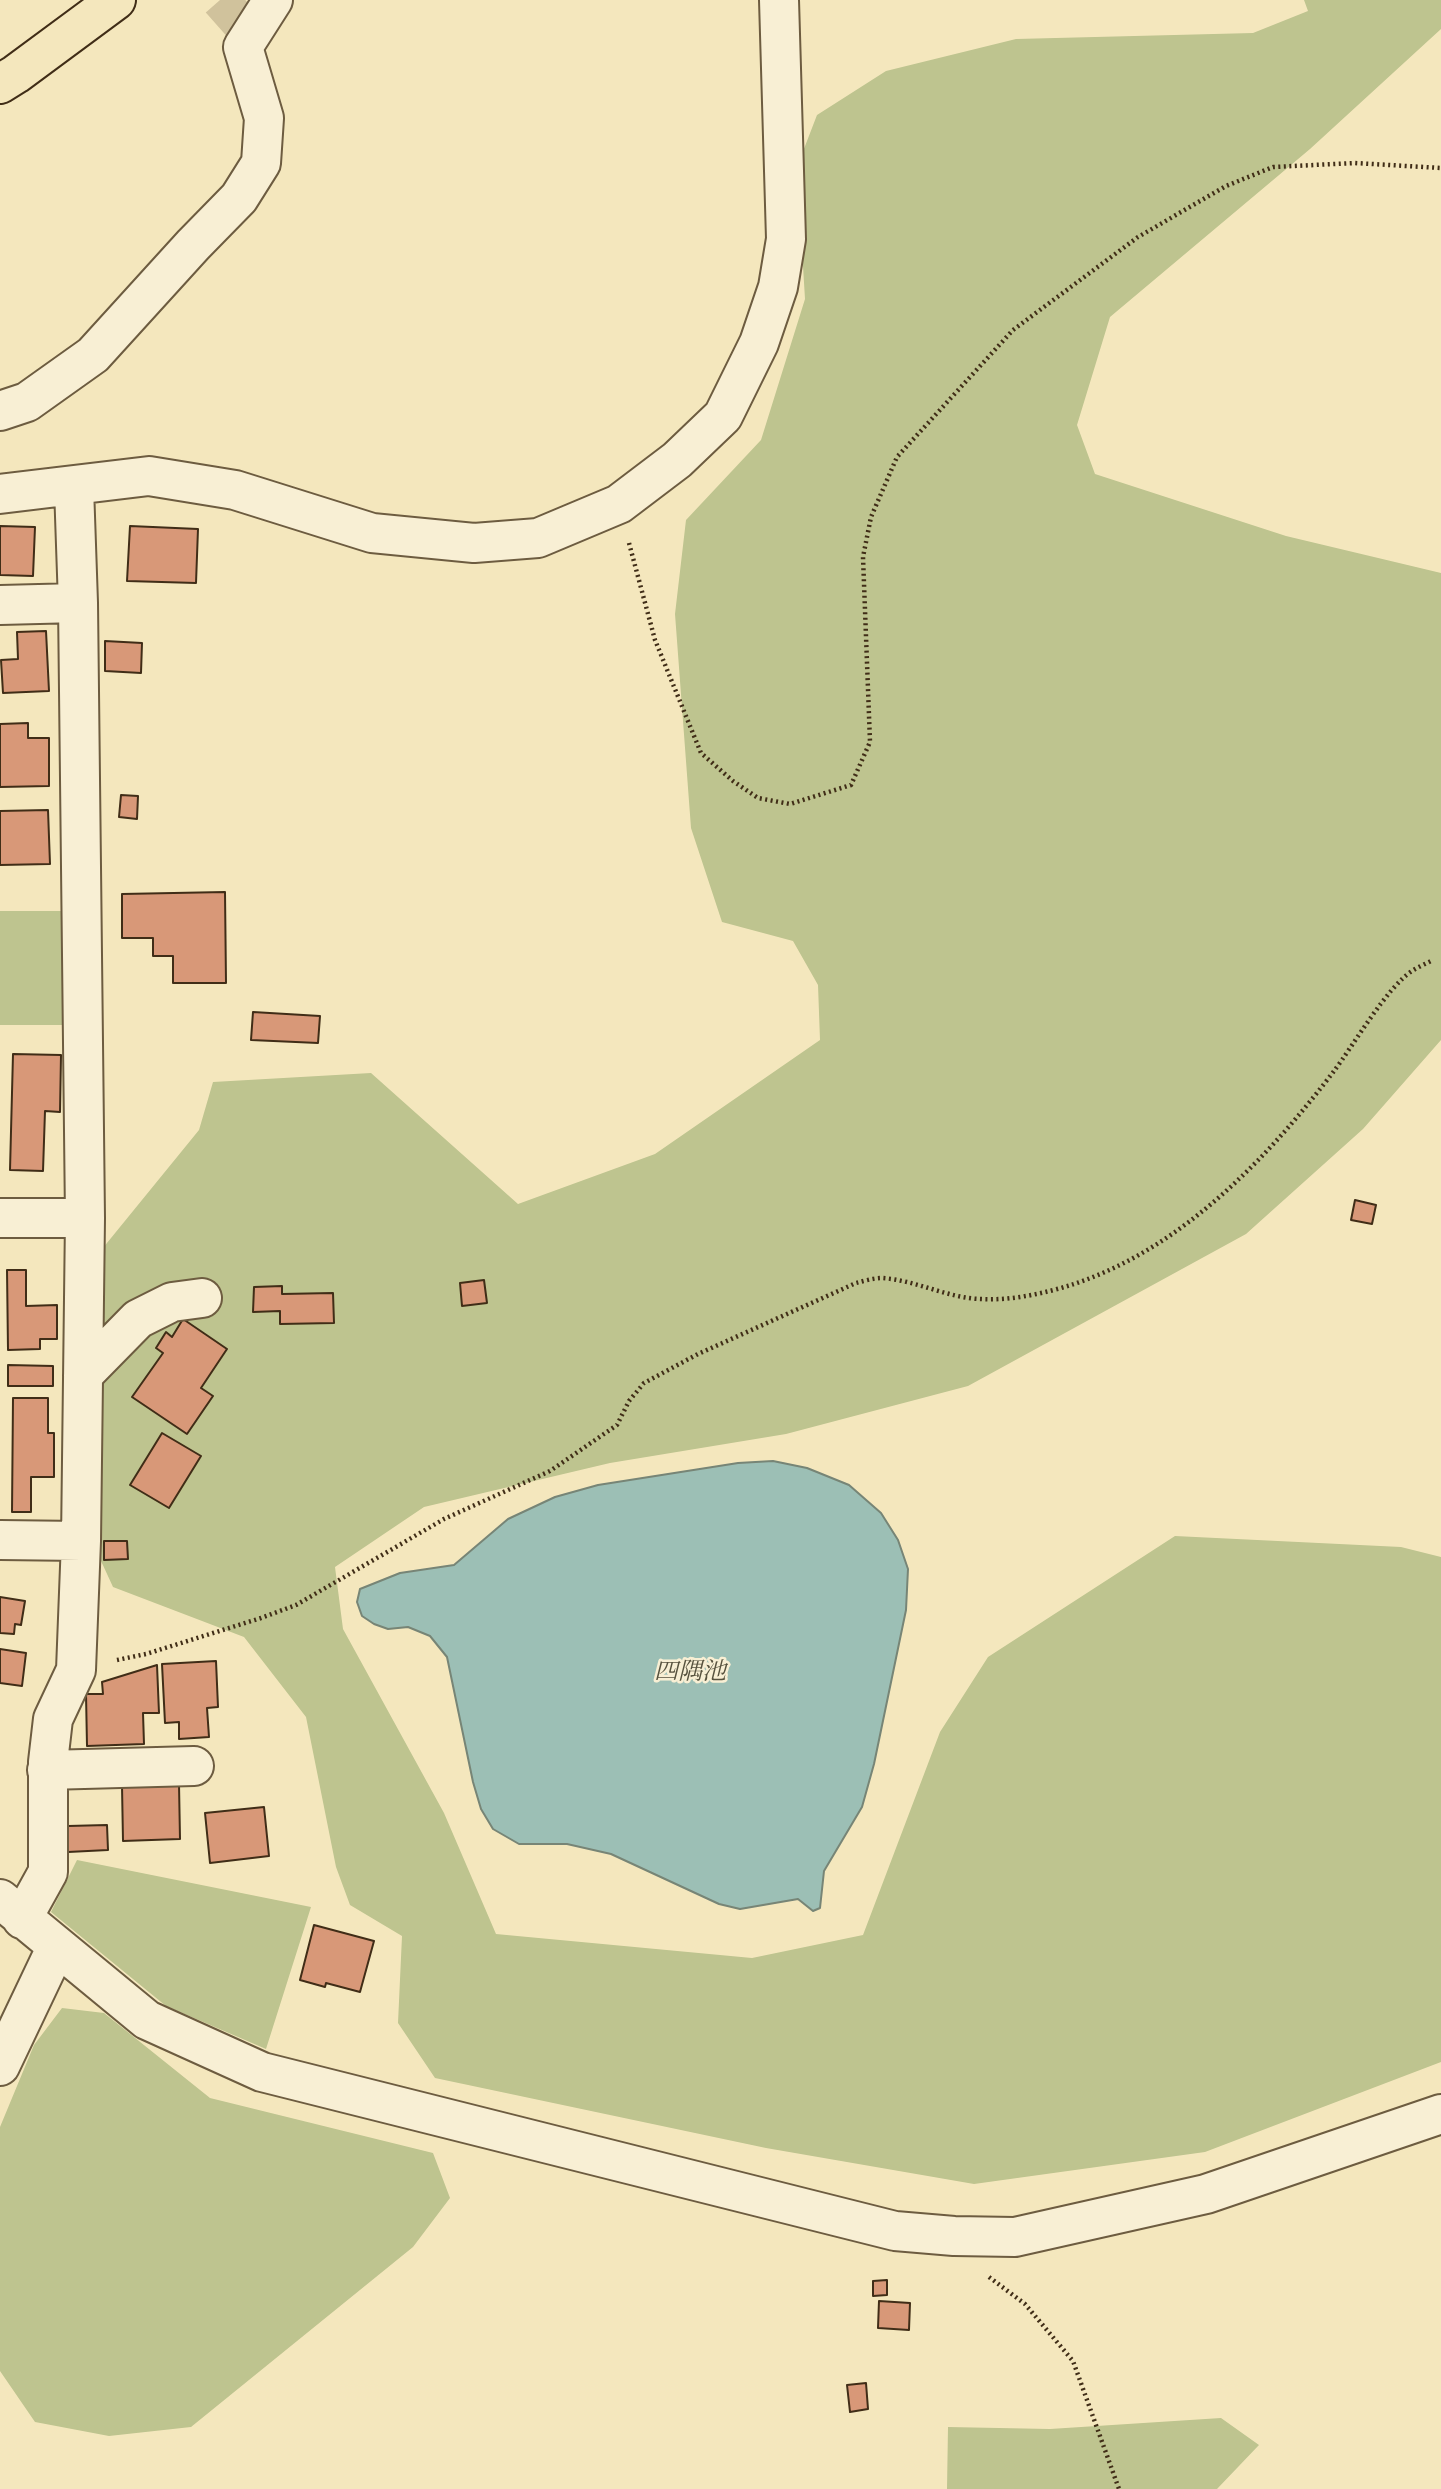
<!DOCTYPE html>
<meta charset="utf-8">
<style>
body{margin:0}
canvas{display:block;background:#f4e7bd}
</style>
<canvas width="1441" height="2489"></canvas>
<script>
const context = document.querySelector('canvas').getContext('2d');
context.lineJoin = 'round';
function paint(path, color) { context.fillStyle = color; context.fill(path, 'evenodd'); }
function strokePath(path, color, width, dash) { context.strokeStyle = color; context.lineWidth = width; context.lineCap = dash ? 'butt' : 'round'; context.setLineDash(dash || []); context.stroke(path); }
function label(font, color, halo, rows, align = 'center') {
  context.font = font + ' "Libre Caslon Text","Noto Serif JP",serif'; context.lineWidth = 5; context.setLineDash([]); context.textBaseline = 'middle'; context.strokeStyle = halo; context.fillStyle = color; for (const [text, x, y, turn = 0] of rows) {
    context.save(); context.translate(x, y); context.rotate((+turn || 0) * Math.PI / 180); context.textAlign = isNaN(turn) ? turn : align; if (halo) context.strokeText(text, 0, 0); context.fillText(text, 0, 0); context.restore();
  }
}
paint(new Path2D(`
 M1304,0H1441V29L1310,149L1110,317L1077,425L1095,474L1286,536L1441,573V1040L1363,1129L1246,1234L968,1386L786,1434L610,1463L424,1507L335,1567L343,1629L444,1813L496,1934L752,1958L863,1935L940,1732L988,1657L1175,1536L1401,1547L1441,1557V2062L1205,2152L974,2184L766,2148L435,2078L398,2023L402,1936L350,1905L336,1867L306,1717L244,1637L113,1587L96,1550L98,1254L199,1130L213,1082L371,1073L518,1204L655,1154L820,1040L818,985L793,941L722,922L691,828L675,614L686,520L761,440L805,299L797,167L817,115L886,71L1016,39L1253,33L1308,11Z
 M0,911H66L65,1025H0Z
 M77,1860L311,1907L266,2049L166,2006L51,1912Z
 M62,2008L104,2013L210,2098L433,2153L450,2198L413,2247L191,2427L109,2436L35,2422L0,2371V2127L34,2045Z
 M1221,2418L1259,2445L1217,2489H947L948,2427L1050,2429Z`), '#bec48f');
const water = new Path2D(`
 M773,1461L807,1468L849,1485L881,1513L898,1540L908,1569L906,1610L874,1764L862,1807L824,1871L820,1908L813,1911L798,1899L740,1909L719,1904L611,1854L567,1844H519L493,1829L481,1809L473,1782L447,1657L430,1636L408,1627L388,1629L374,1624L362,1616L357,1602L360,1589L400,1573L454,1565L508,1519L555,1497L598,1485L738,1463Z`);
paint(water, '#9cbfb5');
strokePath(water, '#778576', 2);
const building = new Path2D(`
 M0,526L35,527L33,576L0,575Z
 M130,526L198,529L196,583L127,581Z
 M46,631L49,691L3,693L1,660L18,659L17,632Z
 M105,641L142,643L141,673L105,671Z
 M28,723V738H49V786L0,787V724Z
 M121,795L138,796L137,819L119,817Z
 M48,810L50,864L0,865V811Z
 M225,892L226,983H173V956H153V938H122V894Z
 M253,1012L320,1016L318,1043L251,1040Z
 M13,1054L61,1055L60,1112L45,1111L43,1171L10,1170Z
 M1355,1200L1376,1205L1372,1224L1351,1220Z
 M7,1270H26V1306L57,1305V1339H40V1349L8,1350Z
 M484,1280L487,1303L462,1306L460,1283Z
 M282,1286V1294L333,1293L334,1323L280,1324V1311L253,1312L254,1287Z
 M183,1319L227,1349L201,1388L213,1396L187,1434L132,1397L163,1353L156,1348L166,1332L172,1337Z
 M8,1365L53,1366V1386H8Z
 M13,1398H48V1433H54V1477H31V1512H12Z
 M162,1433L201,1456L169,1508L130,1485Z
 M104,1541H127L128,1559L104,1560Z
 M0,1597L25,1601L21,1625L15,1624L14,1634L0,1633Z
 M0,1649L26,1653L22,1686L0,1683Z
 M216,1661L218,1707L207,1708L209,1737L179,1739V1722L165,1723L162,1664Z
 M157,1665L159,1713H143L144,1744L87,1746L86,1694H103L102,1682Z
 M179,1784L180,1839L123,1841L122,1786Z
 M264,1807L269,1856L210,1863L205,1813Z
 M107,1825L108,1850L68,1852V1826Z
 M314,1925L374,1941L360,1992L326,1983L325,1987L300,1980Z
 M887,2280V2295L873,2296V2281Z
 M879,2301L910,2303L909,2330L878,2328Z
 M866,2383L868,2409L850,2412L847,2385Z`);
paint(building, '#d89878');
strokePath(building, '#402d17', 2);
strokePath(new Path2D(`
 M220,0L251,35`), '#d0c29c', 38, [38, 19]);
const minor = new Path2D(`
 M0,411L27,402L93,355L193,245L239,198L261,163L264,118L243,47L273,0
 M0,494L149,476L235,490L372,533L474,543L538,538L619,504L677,460L723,416L759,343L778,287L786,239L779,0
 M0,605L78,603
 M0,1218H85
 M83,1375L138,1319L172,1302L202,1298
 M0,1540L81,1541
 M47,1770L194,1766
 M0,1899L147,2020L262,2072L895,2231L954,2236L1015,2237L1206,2194L1441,2114
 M22,1919L48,1872V1762L53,1719L76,1670L81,1541L85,1218L78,603L74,487
 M0,2066L57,1946`);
const major = new Path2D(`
 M0,84L16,74L116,0`);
strokePath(minor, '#6d5c40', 42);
strokePath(major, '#402d17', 42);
strokePath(new Path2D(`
 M629,543L655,640L701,753L733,781L758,798L790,804L851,785L870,742L863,557L871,517L897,457L1013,330L1138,237L1226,186L1273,167L1355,163L1441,168
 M117,1660L146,1654L261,1618L296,1605L444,1519L550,1471L617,1425L629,1401L644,1383L698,1354L856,1283C864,1281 873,1278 882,1278C915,1280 948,1298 980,1299C1011,1301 1046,1293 1074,1284C1182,1248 1267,1159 1334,1071C1353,1046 1387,987 1412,971C1418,967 1425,964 1431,961
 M989,2277L1025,2304L1073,2361L1119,2489`), '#402d17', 4.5, [2, 3.5]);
strokePath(minor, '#f8efd4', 38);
strokePath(major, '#f4e7bd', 38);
label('italic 24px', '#57523e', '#f8efd4', [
 ["四隅池",690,1672]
]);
</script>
